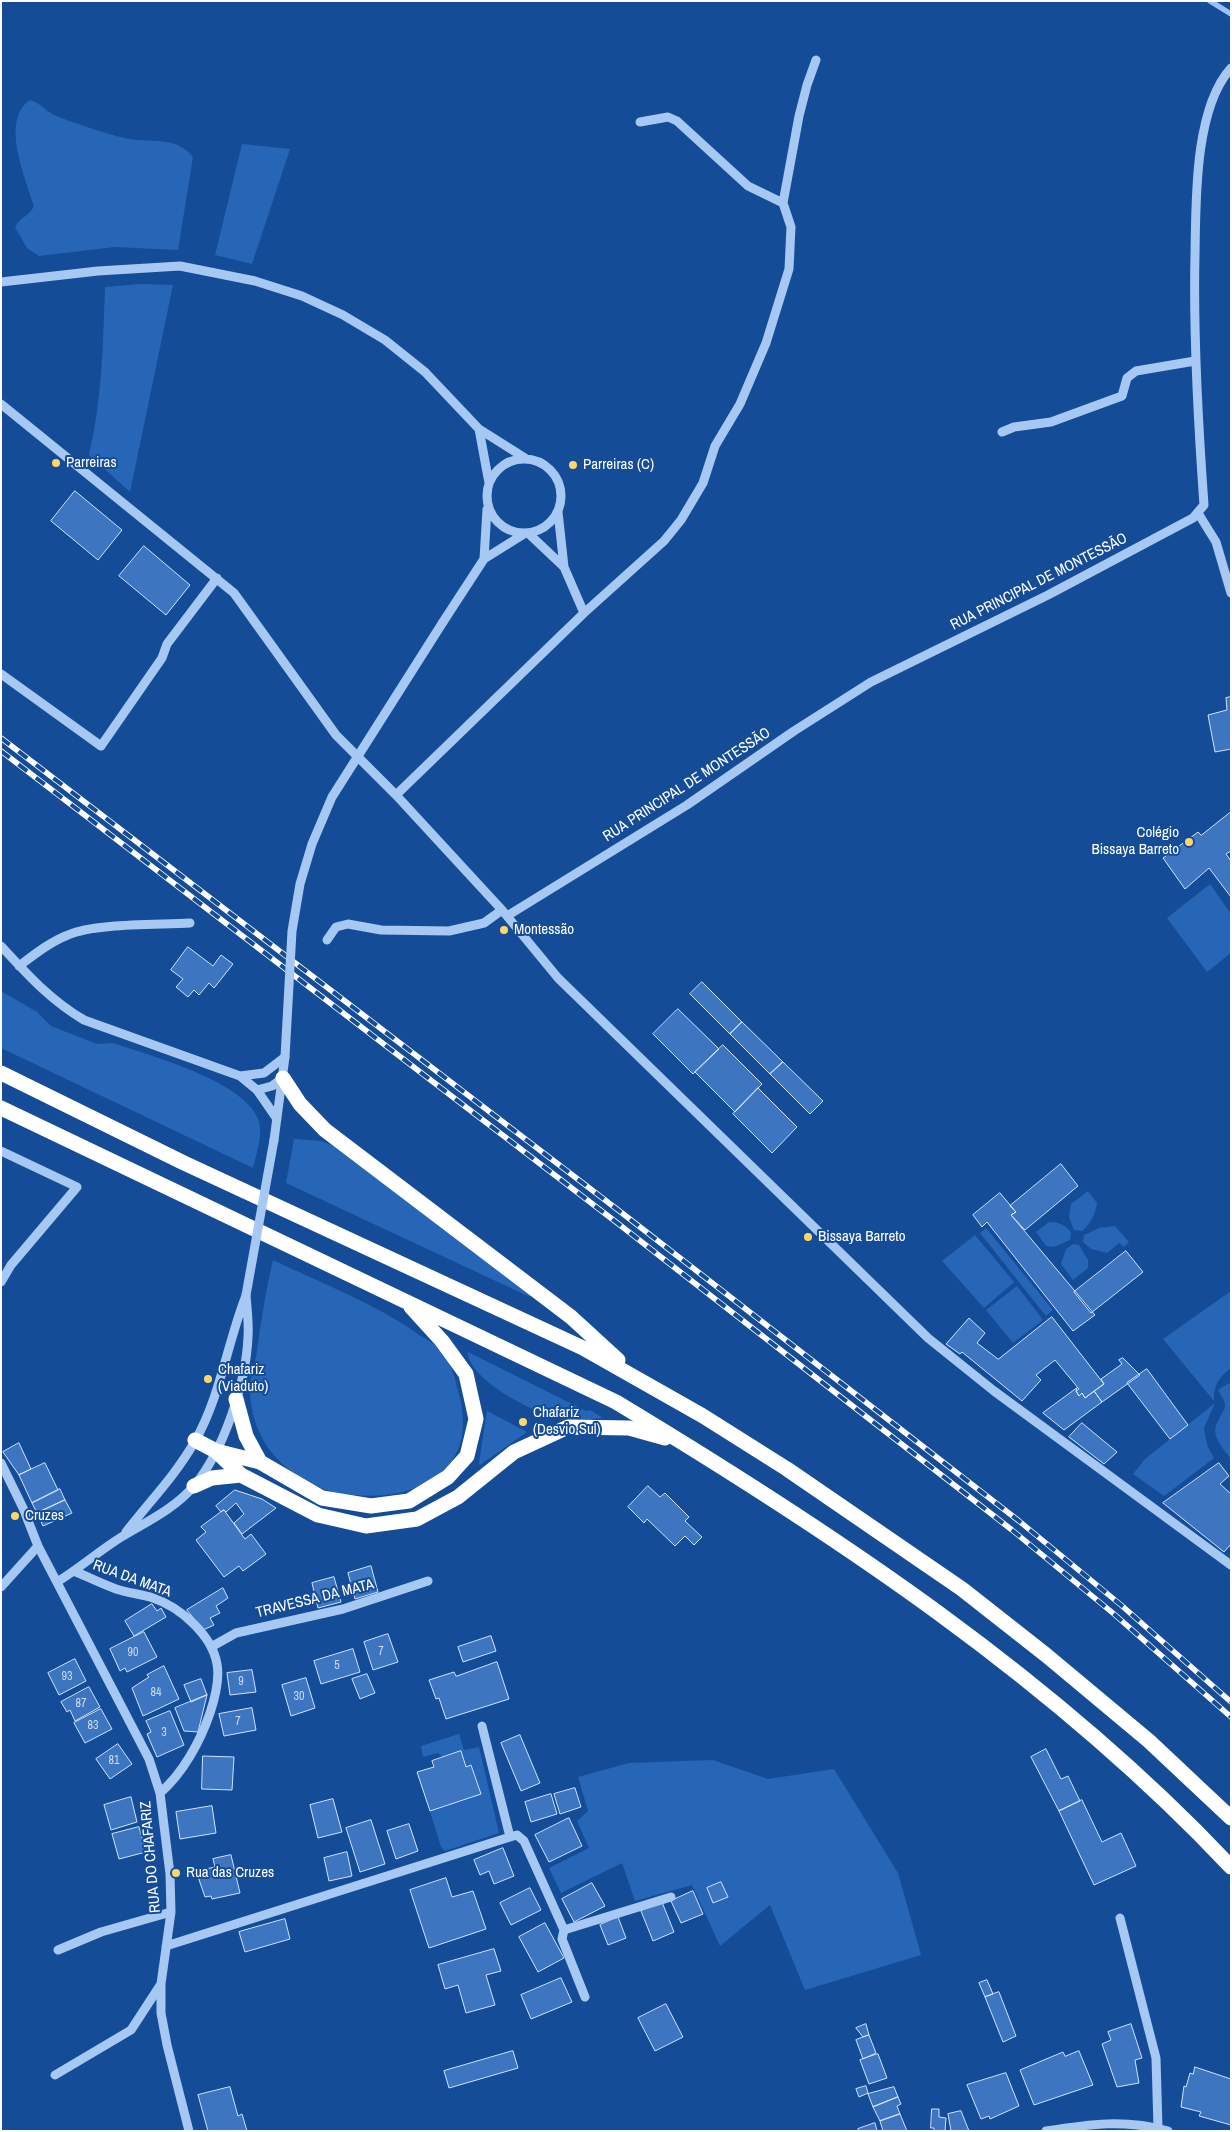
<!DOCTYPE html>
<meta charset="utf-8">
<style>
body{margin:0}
#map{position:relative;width:1232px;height:2132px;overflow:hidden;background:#144c98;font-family:"Archivo Narrow",sans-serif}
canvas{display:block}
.frame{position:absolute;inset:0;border:2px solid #fff;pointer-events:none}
</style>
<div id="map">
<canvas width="1232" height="2132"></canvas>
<div class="frame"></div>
</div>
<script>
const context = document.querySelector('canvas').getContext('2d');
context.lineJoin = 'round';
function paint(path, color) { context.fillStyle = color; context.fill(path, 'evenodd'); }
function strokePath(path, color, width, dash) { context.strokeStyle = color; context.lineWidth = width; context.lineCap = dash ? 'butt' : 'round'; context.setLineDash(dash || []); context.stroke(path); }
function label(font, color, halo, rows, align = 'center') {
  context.font = font + ' "Archivo Narrow",sans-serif'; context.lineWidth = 4; context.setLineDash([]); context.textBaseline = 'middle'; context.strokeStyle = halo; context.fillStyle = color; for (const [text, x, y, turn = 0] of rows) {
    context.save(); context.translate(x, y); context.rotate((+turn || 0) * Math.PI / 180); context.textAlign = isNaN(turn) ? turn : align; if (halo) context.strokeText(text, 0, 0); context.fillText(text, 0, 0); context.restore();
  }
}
paint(new Path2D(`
 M30,100C40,103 44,109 52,114C64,120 116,137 129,139C152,143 177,136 193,157L178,250L115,247L39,256L27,248L15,227C20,217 30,216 34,206C25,177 0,120 30,100Z
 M242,144L290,149L252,264L215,255Z
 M141,284L173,285L130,492L89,455C102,400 103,344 105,287Z
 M1210,884L1231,914V953L1207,972L1167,918Z
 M1,991L37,1012L51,1026L97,1044L113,1043C148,1055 249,1082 259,1122C263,1136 256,1154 253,1168L1,1048Z
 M294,1139L320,1141L338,1147L531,1294L530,1297L286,1183Z
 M1088,1191L1097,1203C1095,1215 1091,1223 1082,1231L1074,1230L1069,1217L1071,1204Z
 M1049,1222C1059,1222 1065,1225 1071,1232L1070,1240L1054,1247L1046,1246L1036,1232Z
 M1115,1226L1129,1242L1124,1247L1119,1243L1107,1253L1091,1249L1083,1242L1084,1235L1099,1228Z
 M986,1228L1053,1310L1046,1316L980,1233Z
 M975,1235L1014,1282L984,1308L942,1261Z
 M1073,1244L1079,1245L1088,1260V1268L1073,1280L1061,1264L1066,1249Z
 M273,1260C321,1283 374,1303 418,1334C425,1339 434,1343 440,1349C451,1361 455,1379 459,1394C479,1469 421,1501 354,1495L353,1498C336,1495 322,1489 307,1481C269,1461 249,1427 250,1384C251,1373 256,1362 257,1350C261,1320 266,1290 273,1260Z
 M1017,1286L1043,1320L1013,1343L986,1310Z
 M1231,1291V1368C1219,1377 1213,1386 1214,1401L1163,1339Z
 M468,1352L586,1411L590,1410L603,1418C589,1419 574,1421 561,1419C536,1414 468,1380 468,1352Z
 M1229,1383L1231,1385V1459C1224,1450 1210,1435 1217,1423C1225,1406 1230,1409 1218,1390Z
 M1215,1403L1204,1428L1207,1445L1214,1458L1164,1496L1133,1474L1145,1459Z
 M487,1411L527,1432L480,1465L479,1463Z
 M459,1734L464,1750L479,1747L499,1833L445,1851L441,1847L430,1811L481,1794L471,1765L466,1767L461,1751L442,1757L438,1753L423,1757L421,1746Z
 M713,1760L768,1779L834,1769L898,1873L921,1955L805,1990L770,1905L720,1946L692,1885L635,1901L622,1863L561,1893L549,1868L589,1848L577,1821L588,1811L578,1777L629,1763Z`), '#2765b6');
strokePath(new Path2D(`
 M1210,1L1231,14`), '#99c2f5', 5.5);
const building = new Path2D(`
 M75,491L122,530L98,560L51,521Z
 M144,546L190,585L166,615L119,576Z
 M1231,697V749L1215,752L1208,715L1227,710L1226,698Z
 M1231,812V851L1226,854L1231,861V897L1209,868L1185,889L1163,858L1198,832L1201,835Z
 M188,947L213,966L221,955L233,964L214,988L209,983L199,995L194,990L188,997L176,987L183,979L171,970Z
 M702,982L742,1022L730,1034L690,994Z
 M678,1009L719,1049L693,1074L653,1034Z
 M742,1022L783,1062L770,1074L730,1034Z
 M723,1045L762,1084L735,1112L695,1072Z
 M783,1062L823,1101L810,1114L770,1074Z
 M758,1088L797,1127L772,1153L733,1114Z
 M1061,1164L1078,1186L1025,1230L1011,1215L1016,1212L1010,1206Z
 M1000,1193L1016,1212L1011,1215L1095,1315L1073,1331L987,1222L982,1227L973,1215Z
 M1126,1251L1143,1272L1091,1313L1074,1292Z
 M1052,1317L1104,1384L1085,1398L1082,1393L1079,1396L1076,1391L1079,1389L1055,1360L1036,1375L1041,1380L1022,1401L962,1352L960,1354L946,1344L969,1318L985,1333L977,1343L998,1359Z
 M1123,1358L1140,1375L1102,1402L1094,1391L1104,1384L1101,1379L1122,1364L1119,1360Z
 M1147,1369L1188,1425L1170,1439L1127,1383Z
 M1077,1388L1076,1391L1079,1396L1082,1393L1085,1398L1094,1391L1102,1402L1064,1430L1043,1413Z
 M1082,1423L1117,1452L1104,1464L1069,1437Z
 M19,1443L31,1469L19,1475L3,1452Z
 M45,1463L58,1490L32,1503L19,1475Z
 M1219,1463L1229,1476L1220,1484L1231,1494V1544L1224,1552L1163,1503Z
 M648,1486L660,1497L665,1493L689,1517L685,1521L702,1537L694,1545L685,1536L675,1546L647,1519L644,1523L628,1507Z
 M60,1489L65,1500L37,1513L32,1503Z
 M235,1490L262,1499L276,1508L242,1534L234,1523L244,1514L236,1503L226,1512L224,1510L221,1512L216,1506Z
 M65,1500L72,1513L43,1526L37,1513Z
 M224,1510L245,1539L251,1534L266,1554L243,1571L239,1566L224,1577L196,1540L206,1532L201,1527Z
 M371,1566L378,1592L355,1599L348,1573Z
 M334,1577L341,1602L318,1608L312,1583Z
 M223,1588L228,1598L216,1606L220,1613L210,1618L214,1625L203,1630L187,1610Z
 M152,1604L157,1611L161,1608L166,1617L134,1636L125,1621Z
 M144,1632L157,1657L127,1672L125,1668L120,1671L110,1649Z
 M388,1634L398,1662L373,1670L364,1642Z
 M491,1636L496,1651L463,1662L458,1647Z
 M353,1649L360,1672L321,1684L314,1661Z
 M75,1659L86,1681L59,1695L48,1673Z
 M497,1662L509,1699L446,1719L439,1698L436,1699L429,1680L454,1672L456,1676Z
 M164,1666L179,1699L143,1716L132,1688L149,1677L147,1675Z
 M252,1670L256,1692L230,1695L227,1673Z
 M367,1674L375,1693L360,1699L352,1679Z
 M306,1678L315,1708L291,1716L282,1685Z
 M201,1679L207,1695L191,1702L184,1685Z
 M89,1687L100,1707L75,1721L70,1710L67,1712L61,1702Z
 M207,1695L198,1732L184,1731L175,1708Z
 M252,1708L256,1730L224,1736L219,1714Z
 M101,1709L112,1729L85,1743L74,1723Z
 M170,1711L184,1745L157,1757L147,1734L151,1732L146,1721Z
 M520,1735L540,1783L521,1791L501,1743Z
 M118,1744L132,1764L110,1779L96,1759Z
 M1046,1749L1061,1779L1068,1776L1080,1801L1059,1811L1031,1757Z
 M461,1751L466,1767L471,1765L481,1794L430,1811L417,1772L434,1767L432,1761Z
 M203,1756L234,1757L232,1790L202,1789Z
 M575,1788L581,1807L560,1814L554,1794Z
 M551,1794L557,1814L531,1822L525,1802Z
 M131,1797L137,1822L111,1830L104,1805Z
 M333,1799L342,1832L318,1838L310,1805Z
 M1082,1800L1102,1842L1121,1833L1136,1866L1094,1885L1059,1811Z
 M212,1806L216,1833L180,1839L176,1812Z
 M569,1818L582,1846L549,1862L535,1835Z
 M371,1820L385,1864L360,1872L346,1828Z
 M409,1824L418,1851L396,1859L387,1831Z
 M139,1827L146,1852L119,1859L112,1834Z
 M503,1848L514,1876L494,1884L489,1871L480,1875L474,1860Z
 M347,1852L352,1876L329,1881L324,1858Z
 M231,1855L240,1893L212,1899L211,1896L205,1897L196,1871L215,1867L213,1859Z
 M446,1878L452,1897L473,1891L486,1929L429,1948L410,1890Z
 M721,1882L728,1897L713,1903L707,1888Z
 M592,1883L605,1906L574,1922L562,1899Z
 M530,1888L541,1910L511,1925L500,1903Z
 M693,1891L703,1914L681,1923L671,1901Z
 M662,1902L674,1932L653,1941L641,1911Z
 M618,1917L626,1938L608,1945L600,1925Z
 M285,1919L290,1939L245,1952L239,1932Z
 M545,1923L564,1958L538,1972L519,1937Z
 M494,1949L501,1971L486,1975L495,2005L466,2013L458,1985L445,1989L438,1965Z
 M561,1978L572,2002L531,2019L521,1995Z
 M987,1980L993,1994L985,1997L979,1983Z
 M999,1992L1016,2036L1003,2042L985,1997Z
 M666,2004L683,2037L655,2051L638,2018Z
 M866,2024L869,2035L863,2037L856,2028Z
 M1131,2024L1142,2058L1135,2060L1139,2083L1117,2087L1102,2044L1111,2040L1108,2032Z
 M869,2035L876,2053L863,2059L856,2040Z
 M513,2051L518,2068L449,2088L444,2071Z
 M1079,2051L1093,2085L1034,2105L1020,2070L1063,2052L1065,2056Z
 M878,2054L887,2078L869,2084L860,2060Z
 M1195,2067L1231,2079V2125L1199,2116L1201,2112L1181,2107L1184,2086L1186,2087L1190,2073L1193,2074Z
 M1006,2073L1019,2106L990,2119L989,2116L981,2119L967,2085Z
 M866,2086L868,2093L859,2097L856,2089Z
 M230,2087L238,2116L242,2114L247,2131H208L198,2095Z
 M894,2087L898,2097L873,2107L868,2094Z
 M898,2097L901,2104L897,2106L900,2114L880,2121L873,2107Z
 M932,2109H939V2117L946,2118L945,2131H934V2128H931Z
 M961,2111L969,2131H951L948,2114Z
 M900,2114L907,2131H883L880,2121Z
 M875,2123L877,2131H859L858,2129Z`);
paint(building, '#3d75c0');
strokePath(building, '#cfe3fd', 1);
strokePath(new Path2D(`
 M640,122L668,117L677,121L748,186L783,203
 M1,282L98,271L180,266L255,281L302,296L343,315L385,340L425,372L479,429L525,458
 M1,404L234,593L336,735L396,795L502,910L558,978L928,1338L994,1391L1231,1565
 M479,429L489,483
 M1002,432L1014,427L1051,422L1122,396L1127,378L1136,371L1195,361
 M487 496a37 37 0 1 1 74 0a37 37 0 1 1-74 0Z
 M558,512L564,567L584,613
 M1198,513L1216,542L1231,593
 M528,533L564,567
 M484,559L487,509
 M443,622L484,559L524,534
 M1,674L101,746L162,658L167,644L217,578
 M396,795L584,613L664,541L681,520L703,483L715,446L740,404L766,343L789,269L791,227L783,203L799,116L807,85L816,60
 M507,916L687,805L794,731L871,682L1048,595L1193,518L1204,505C1198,422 1193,338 1195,255C1196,202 1194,109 1231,68
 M327,940L336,927L348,924L381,930L449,931L484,923L502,910
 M1,946C28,975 50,1000 84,1020L240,1076L257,1090L277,1119
 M19,966C35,954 50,942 68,935C94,923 159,925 190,923
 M240,1076L264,1073L285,1057
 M257,1090L272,1086L283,1078
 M274,1140L285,1057
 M1,1151L77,1187L11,1265L1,1282
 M1,1463L23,1508L38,1546L149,1759L160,1793L170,1874L171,1912L161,1984V2013L167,2045L189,2131
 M126,1532C149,1502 176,1475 195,1441C220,1397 227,1345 245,1298
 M74,1571C88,1577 102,1584 116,1589C128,1593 141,1594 153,1598C180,1607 212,1635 217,1664C220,1680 215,1698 210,1713C200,1742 183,1773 160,1793
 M57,1582C80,1568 100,1550 123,1536C148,1521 174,1509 194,1486C224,1450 246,1383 248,1337C249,1323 247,1309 246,1295
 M1,1587L38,1546
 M211,1647L236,1633L343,1609L428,1581
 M482,1726L510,1837L517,1835L524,1841L564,1930L562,1939L585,1997
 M1120,1918L1156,2058L1158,2128
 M564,1930L671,1897
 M166,1946L510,1837
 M58,1950L101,1932L171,1912
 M55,2075L131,2030L161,1984
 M1046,2131C1089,2124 1126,2119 1168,2131`), '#a7c8f3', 9);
strokePath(new Path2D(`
 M1,1073L184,1163L583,1348L703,1416L787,1469L962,1589L1046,1655L1149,1741L1231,1818
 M283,1078L300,1104L325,1130L571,1317L618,1360
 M1,1108L616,1402C835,1534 1055,1680 1231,1867
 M236,1399L246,1436L260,1462
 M195,1440L216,1451L260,1462L322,1498L371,1506L409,1501L448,1477L467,1456L476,1419L466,1374L442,1341L411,1307
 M216,1451L241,1475L318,1515L366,1526L417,1519L458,1497L514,1452L568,1427L629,1428L665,1438
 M194,1486L212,1478L241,1475`), '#fff', 15);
const rail = new Path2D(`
 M1,738L622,1213L1019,1521L1121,1605L1231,1702
 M1,751L616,1222L1012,1530L1114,1614L1231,1717`);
strokePath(rail, '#fff', 5.5);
strokePath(rail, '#144c98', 4, [11]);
strokePath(new Path2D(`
 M285,1057L292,931L300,884L312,844L332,797L443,622
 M246,1295L274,1140`), '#a7c8f3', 9);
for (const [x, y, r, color] of [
 [56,463,5,"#ffd668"],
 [573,465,5,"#ffd668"],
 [1189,842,5,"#ffd668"],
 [504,930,5,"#ffd668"],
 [808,1237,5,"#ffd668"],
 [208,1379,5,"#ffd668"],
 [523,1422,5,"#ffd668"],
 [15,1516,5,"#ffd668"],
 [176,1873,5,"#ffd668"]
]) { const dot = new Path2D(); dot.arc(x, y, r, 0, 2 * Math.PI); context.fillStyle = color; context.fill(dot); strokePath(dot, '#144c98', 2); }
label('12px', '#cedcef', null, [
 ["7",381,1652],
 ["90",133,1653],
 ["5",337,1666],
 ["93",67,1677],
 ["9",241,1682],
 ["84",156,1693],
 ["30",299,1697],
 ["87",81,1704],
 ["7",238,1722],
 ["83",93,1726],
 ["3",164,1733],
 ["81",114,1761]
]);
label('15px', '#fff', '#144c98', [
 ["Parreiras",66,463],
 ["Parreiras (C)",583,465],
 ["Colégio",1179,833,"right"],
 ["Bissaya Barreto",1179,850,"right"],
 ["Montessão",514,930],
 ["Bissaya Barreto",818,1237],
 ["Chafariz",218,1370],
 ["(Viaduto)",218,1387],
 ["Chafariz",533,1413],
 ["(Desvio Sul)",533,1430],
 ["Cruzes",25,1516],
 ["Rua das Cruzes",186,1873]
], 'left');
label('15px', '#fff', '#144c98', [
 ["RUA PRINCIPAL DE MONTESSÃO",1039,582,-27],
 ["RUA PRINCIPAL DE MONTESSÃO",687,785,-33],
 ["RUA DA MATA",132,1579,20],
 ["TRAVESSA DA MATA",315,1599,-14],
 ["RUA DO CHAFARIZ",151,1857,-95]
]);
</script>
